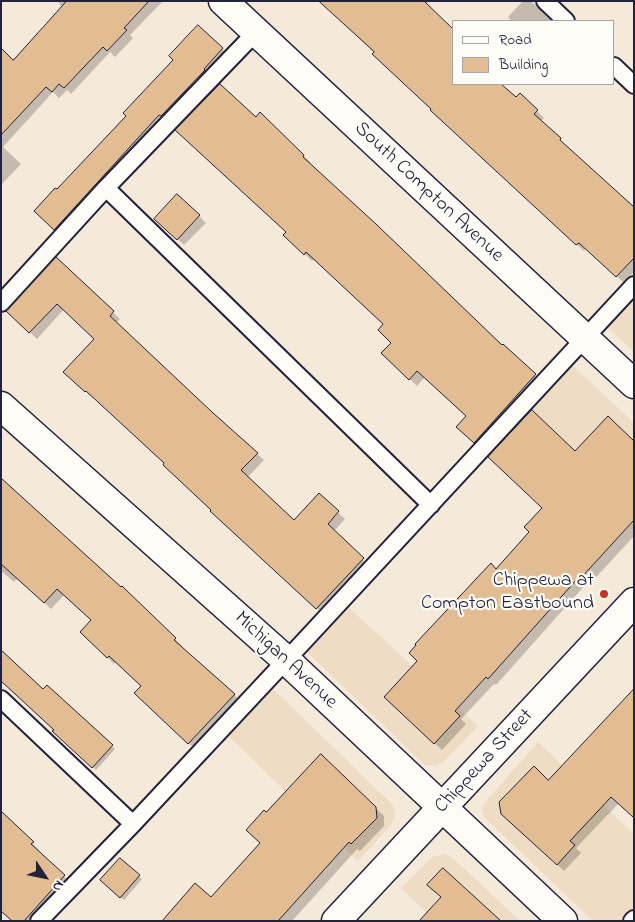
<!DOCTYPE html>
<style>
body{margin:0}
#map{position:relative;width:635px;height:922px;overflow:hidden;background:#f5e9d9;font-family:"Indie Flower",sans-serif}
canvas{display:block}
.frame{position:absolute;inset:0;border:2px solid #22223b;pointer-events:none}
.legend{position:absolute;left:452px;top:20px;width:162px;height:65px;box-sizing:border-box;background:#fdfcf7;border:1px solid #a5a5ac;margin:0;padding:6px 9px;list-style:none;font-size:15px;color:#22223b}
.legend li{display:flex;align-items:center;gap:10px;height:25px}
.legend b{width:25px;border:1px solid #a5a5ac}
.north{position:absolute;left:20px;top:852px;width:50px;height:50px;-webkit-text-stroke:4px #fdfcf7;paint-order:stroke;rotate:124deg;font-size:14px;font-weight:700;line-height:20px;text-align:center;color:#22223b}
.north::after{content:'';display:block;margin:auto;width:18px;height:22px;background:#22223b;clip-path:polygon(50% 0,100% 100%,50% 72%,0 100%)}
</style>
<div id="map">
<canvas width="635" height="922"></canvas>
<div class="frame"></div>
<ul class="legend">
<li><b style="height:6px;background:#fdfcf7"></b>Road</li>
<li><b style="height:14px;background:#e2bd93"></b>Building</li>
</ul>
<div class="north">N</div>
</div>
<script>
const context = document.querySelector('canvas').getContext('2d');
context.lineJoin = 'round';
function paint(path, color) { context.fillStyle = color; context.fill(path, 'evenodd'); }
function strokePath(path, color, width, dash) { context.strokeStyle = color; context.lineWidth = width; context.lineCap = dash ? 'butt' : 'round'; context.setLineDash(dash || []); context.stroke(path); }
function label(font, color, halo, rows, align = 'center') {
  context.font = font + ' "Indie Flower",sans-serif'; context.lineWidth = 4.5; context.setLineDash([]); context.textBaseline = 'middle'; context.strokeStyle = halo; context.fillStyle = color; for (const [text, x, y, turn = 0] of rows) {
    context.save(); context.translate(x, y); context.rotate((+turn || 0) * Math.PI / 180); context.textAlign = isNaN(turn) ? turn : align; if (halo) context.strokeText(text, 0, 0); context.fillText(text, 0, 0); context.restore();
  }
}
paint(new Path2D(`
 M634,296V352L606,326Z
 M573,366L634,423V511L530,411Z
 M347,606L478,726L444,761L436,766L425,765L306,651Z
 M270,686L394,806L395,816L390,826L358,861L226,734Z
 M538,742L634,834V908L621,921H593L484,817L482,808L487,800Z
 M445,854L454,859L520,921H435L401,888L432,857Z`), '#efdcc4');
paint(new Path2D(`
 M58,1H163L130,35L133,38L115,57L110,52L71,94L67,90L59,98L53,92L3,147L21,164L1,185V71L13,61L62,8Z
 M320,1H429L426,5L454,84H499L516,99L520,95L544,118L541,121L566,147L634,208V272L624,283L586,248L584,251L532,203Z
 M523,1H531L551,21H512L508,17Z
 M198,27L227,53L59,233L36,211L57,191L128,116L174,60Z
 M260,114L311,163L310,164L502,347L503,345L542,383L482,449L458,427L468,416L425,377L417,386L383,353L392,343L385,325L314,259L312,261L285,235L288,232L184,137L256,118Z
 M199,216L206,223L184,245L156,219Z
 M57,259L120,319L116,323L211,413L264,460L247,478L294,521L319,495L345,519L334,531L369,566L324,615L218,517L165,464L94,397L93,398L72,379L96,339L64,309L37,339L8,311Z
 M634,442V536L588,586L586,584L496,685L494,684L461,719L466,724L442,750L393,705L496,570L531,532L575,453Z
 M1,479L149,613L182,646L180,647L241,701L196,750L143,700V686L116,662L114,664L88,639L92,620L64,595L51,609L18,578L14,582L1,571Z
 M47,687L115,749L96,770L54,731L56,730L43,691Z
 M634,690L619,803L576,848L581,853L564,871L510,820L548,782Z
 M321,756L384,816V826L360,851L357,849L292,921H163L211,899L261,843L266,814Z
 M1,812L39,850L38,852L71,883L37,921H14Z
 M120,860L142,879L124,900L102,880Z`), '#0003');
const building = new Path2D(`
 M67,1H149L124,28L127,30L107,51L103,47L64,88L59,84L52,92L46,87L1,135V48L13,60Z
 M319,1H424L454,30V84H501L516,97L520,93L538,110L534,114L561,138L560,140L634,207V258L616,277L579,243L576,245L430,110L431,109L372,54L374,52Z
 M198,25L223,48L204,69L205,70L161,116L159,115L54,230L34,211L55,188L57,189L126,116L123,113L173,60L169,56Z
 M220,84L256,117L260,112L304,155L303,157L376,224L502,345L503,344L536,374L474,443L456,427L466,416L417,371L409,380L381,353L391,343L378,330L383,324L306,252L304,255L283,235L286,232L175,130Z
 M177,194L200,215L177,240L154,219Z
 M56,257L114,311L110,316L212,412L258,453L241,470L294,520L319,493L339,511L328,524L364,558L316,609L210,511L211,510L163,465L164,463L86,391L85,392L63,372L94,339L57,304L29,333L6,311Z
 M532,410L575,451L608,416L634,441V520L580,579L578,578L488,679L486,677L455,711L460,716L434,744L384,697L417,661L409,653L416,645L415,644L491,563L496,569L529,532L524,527L542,508L488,457Z
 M1,478L121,587L122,586L176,638L174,640L235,694L188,744L134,693L141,686L109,656L107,658L80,632L91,620L57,589L44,603L1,564Z
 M1,650L43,689L47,685L113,745L92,768L52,731L54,730L1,681Z
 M634,689V818L611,797L570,841L575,845L557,865L501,814L499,802L534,766L548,780Z
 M321,754L376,807L377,818L351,844L349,842L278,921H162L195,883L211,897L260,843L246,830L264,810L266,812Z
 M1,811L34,842L31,844L65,875L24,921H12L1,911Z
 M120,858L140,875L120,898L100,880Z
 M443,868L501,921H419L441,897L427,885Z`);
paint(building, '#e2bd93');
strokePath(building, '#22223b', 1);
const lane = new Path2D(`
 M545,1L566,21
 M614,66L634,85
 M106,188L431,505
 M1,303L106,188L256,32
 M1,699L133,824
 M39,921L133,824L305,640L634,285
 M632,921L634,919`);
const street = new Path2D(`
 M1,406L286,660L563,921`);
const secondary = new Path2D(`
 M223,1L634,384
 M336,921L634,602`);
strokePath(lane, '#22223b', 20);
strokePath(street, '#22223b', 31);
strokePath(secondary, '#22223b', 31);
strokePath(lane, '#fdfcf7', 16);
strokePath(street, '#fdfcf7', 28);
strokePath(secondary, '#fdfcf7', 28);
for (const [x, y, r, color] of [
 [604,594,5,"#c8321e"]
]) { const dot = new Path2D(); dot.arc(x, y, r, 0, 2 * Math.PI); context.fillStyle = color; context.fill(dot); strokePath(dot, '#fdfcf7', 2); }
label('20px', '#22223b', '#fdfcf7', [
 ["South Compton Avenue",428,193,43],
 ["Michigan Avenue",285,661,43],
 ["Chippewa Street",485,762,-47]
]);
label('20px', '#22223b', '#fdfcf7', [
 ["Chippewa at",594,582],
 ["Compton Eastbound",594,605]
], 'right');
</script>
